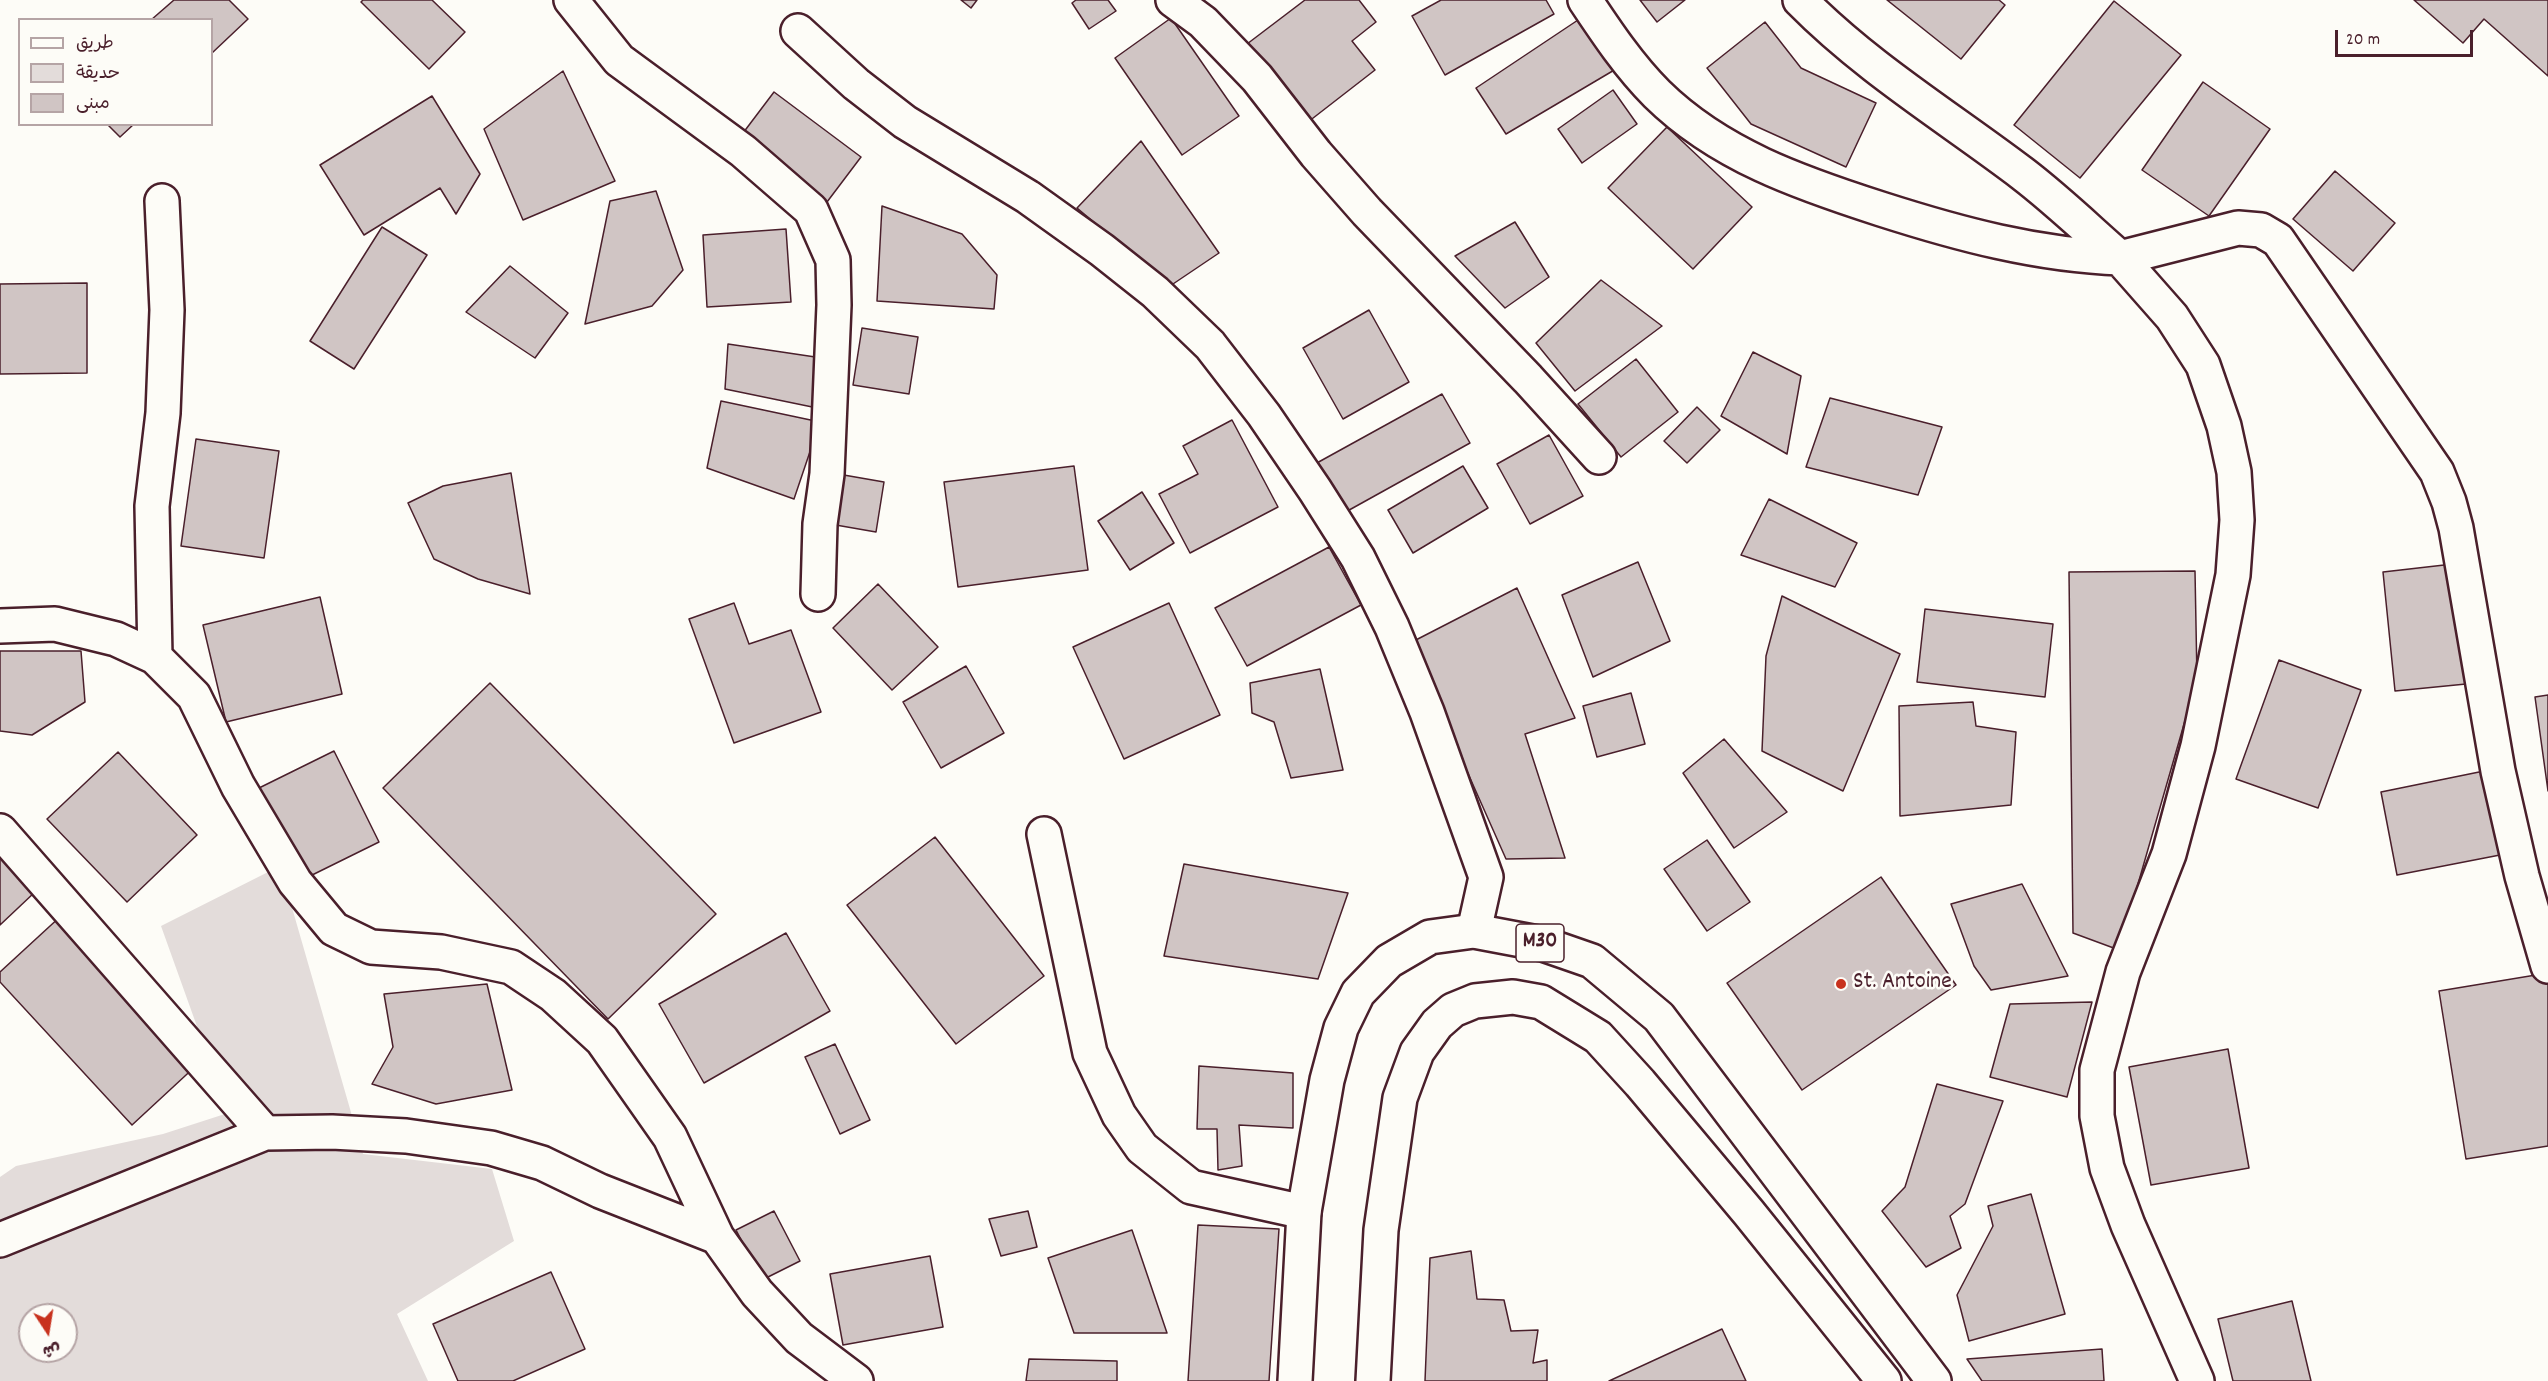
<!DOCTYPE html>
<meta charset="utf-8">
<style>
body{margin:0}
#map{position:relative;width:2548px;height:1381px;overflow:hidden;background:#fdfcf7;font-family:Dekko,"Playpen Sans Arabic",sans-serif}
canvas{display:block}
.legend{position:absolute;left:18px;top:18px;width:195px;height:108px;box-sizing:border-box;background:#fdfcf7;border:2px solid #b5a4a5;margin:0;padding:8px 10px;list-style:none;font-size:18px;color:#4a1f2b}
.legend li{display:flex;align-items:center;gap:12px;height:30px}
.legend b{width:30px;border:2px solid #b5a4a5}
.north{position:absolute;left:18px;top:1303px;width:60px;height:60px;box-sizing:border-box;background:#fdfcf7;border:2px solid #b5a4a5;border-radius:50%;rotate:168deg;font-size:16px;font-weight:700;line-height:24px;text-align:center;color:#4a1f2b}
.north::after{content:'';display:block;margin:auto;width:21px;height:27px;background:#c8321e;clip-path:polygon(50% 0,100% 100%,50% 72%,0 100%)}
.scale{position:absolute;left:2335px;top:30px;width:138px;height:27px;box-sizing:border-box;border:3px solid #4a1f2b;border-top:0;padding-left:8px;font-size:18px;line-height:21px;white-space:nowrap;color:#4a1f2b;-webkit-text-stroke:4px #fdfcf7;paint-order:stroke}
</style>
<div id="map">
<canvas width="2548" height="1381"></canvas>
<ul class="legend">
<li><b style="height:8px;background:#fdfcf7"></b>طريق</li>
<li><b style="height:16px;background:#e3dcda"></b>حديقة</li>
<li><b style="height:16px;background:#d0c5c4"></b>مبنى</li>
</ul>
<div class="north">ش</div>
<div class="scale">20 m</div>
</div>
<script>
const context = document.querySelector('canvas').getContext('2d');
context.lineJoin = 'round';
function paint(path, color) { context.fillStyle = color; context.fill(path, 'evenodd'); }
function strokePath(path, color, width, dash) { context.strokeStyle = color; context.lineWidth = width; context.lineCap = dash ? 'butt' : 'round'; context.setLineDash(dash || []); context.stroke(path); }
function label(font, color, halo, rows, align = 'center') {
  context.font = font + ' Dekko,sans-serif'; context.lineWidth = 5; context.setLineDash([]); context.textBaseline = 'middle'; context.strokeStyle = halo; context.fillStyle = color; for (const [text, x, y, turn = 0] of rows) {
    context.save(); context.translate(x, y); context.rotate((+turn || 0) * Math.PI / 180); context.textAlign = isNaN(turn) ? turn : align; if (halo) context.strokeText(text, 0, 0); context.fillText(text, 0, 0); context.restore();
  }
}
paint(new Path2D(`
 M280,866L363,1154L492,1169L514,1241L397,1314L428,1381H0V1177L16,1166L163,1134L228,1113L161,926ZM30,1315H66V1351H30Z`), '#e3dcda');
const building = new Path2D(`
 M174,0H229L248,19L212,53V20H151Z
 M363,0H432L465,32L429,69L361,2Z
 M961,0H977L971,8Z
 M1076,0H1108L1116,11L1089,29L1072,3Z
 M1305,0H1359L1376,22L1352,41L1375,70L1308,122L1247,44Z
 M1441,0H1546L1554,14L1445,75L1412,16Z
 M1640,0H1685L1657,22Z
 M1887,0H1999L2005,5L1961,59Z
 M2414,0H2548V76L2484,19L2463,43Z
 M2114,1L2181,55L2080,178L2014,125Z
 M1171,18L1239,116L1182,155L1115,58Z
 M1581,18L1616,69L1506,134L1476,88Z
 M1765,22L1801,68L1876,103L1846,167L1751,124L1707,68Z
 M563,71L615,181L523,220L484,129Z
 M2203,82L2270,129L2209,216L2142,170Z
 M1613,90L1637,124L1582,163L1558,129Z
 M774,92L861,157L827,202L740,137Z
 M432,96L480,174L456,214L440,188L364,235L320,165Z
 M107,124H134L120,137Z
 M1667,127L1752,207L1693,269L1608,188Z
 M1141,141L1219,253L1170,286L1077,208Z
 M2335,171L2395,223L2353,271L2293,219Z
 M656,191L683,270L652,306L585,324L610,201Z
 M882,206L962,234L997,275L994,309L877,301Z
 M1515,222L1549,277L1505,308L1455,256Z
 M382,227L427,255L354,369L310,341Z
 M786,229L791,302L707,307L703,235Z
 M510,266L568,313L535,358L466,312Z
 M1601,280L1662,326L1575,391L1536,343Z
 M87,283V373L0,374V284Z
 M1369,310L1409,382L1343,419L1303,348Z
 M862,328L918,337L909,394L853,385Z
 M728,344L822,358V409L725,389Z
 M1753,352L1801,376L1787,454L1721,416Z
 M1636,359L1678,412L1621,457L1578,404Z
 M1442,394L1470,443L1342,514L1315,464Z
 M1830,398L1942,427L1918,495L1806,467Z
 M721,401L820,422L794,499L707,468Z
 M1697,407L1720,430L1687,463L1664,441Z
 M1232,420L1278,507L1190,553L1159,494L1198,474L1183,446Z
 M1549,435L1583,496L1530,524L1497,464Z
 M196,439L279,451L264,558L181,546Z
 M1074,466L1088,570L958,587L944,482Z
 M1463,466L1488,508L1413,553L1388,510Z
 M511,473L530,594L478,579L434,559L408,503L443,486Z
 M838,474L884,482L876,532L830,524Z
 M1142,492L1174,543L1130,570L1098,521Z
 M1769,499L1857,543L1835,587L1741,555Z
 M1329,547L1361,605L1247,666L1215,608Z
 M1638,562L1670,641L1593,677L1562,595Z
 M2453,564L2466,684L2395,691L2383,572Z
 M2195,571L2197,679L2119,950L2073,933L2069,572Z
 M878,584L938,647L892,690L833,628Z
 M1517,588L1575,718L1525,734L1565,858L1506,859L1410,643Z
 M1782,596L1900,654L1843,791L1762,751L1766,656Z
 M320,597L342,694L226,722L203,625Z
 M734,603L749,644L791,630L821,712L734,743L689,619Z
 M1169,603L1220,715L1124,759L1073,647Z
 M1925,609L2053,624L2045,697L1917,682Z
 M0,651H81L85,702L32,735L0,731Z
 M2279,660L2361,690L2318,808L2236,779Z
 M966,666L1004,733L941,768L903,702Z
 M1320,669L1343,770L1291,778L1274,722L1252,713L1250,683Z
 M490,683L716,914L608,1019L383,788Z
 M1631,693L1645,744L1597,757L1583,706Z
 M2548,695V791L2535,697Z
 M1973,702L1976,726L2016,732L2011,805L1900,816L1899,706Z
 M1724,739L1787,812L1734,848L1683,773Z
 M334,751L379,842L302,880L257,789Z
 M118,752L197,835L127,902L47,819Z
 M2484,771L2500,855L2397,875L2381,792Z
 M935,837L1044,976L956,1044L847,905Z
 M1707,840L1750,902L1707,931L1664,869Z
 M0,856L35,892L0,925Z
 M1184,864L1348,893L1318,979L1164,956Z
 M1881,877L1956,985L1802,1090L1727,983Z
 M2022,884L2068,976L1991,990L1974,966L1951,904Z
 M62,915L199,1063L132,1125L0,982V972Z
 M786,933L830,1011L704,1083L659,1004Z
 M2548,973V1146L2466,1159L2439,991Z
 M487,984L512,1090L436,1104L372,1084L393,1047L384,994Z
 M2092,1002L2067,1097L1990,1077L2010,1004Z
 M835,1044L870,1120L840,1134L805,1057Z
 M2228,1049L2249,1168L2151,1185L2129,1067Z
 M1199,1066L1293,1073V1128L1239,1125L1242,1166L1218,1170L1217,1129H1197Z
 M1937,1084L2003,1101L1965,1204L1950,1216L1961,1248L1926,1267L1882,1211L1905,1187Z
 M2031,1194L2065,1314L1969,1341L1957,1295L1993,1226L1988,1206Z
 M774,1211L800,1261L762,1280L736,1230Z
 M1028,1211L1037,1247L1001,1256L989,1219Z
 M1198,1225L1279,1229L1269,1381H1188Z
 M1132,1230L1167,1333H1074L1048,1258Z
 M1471,1251L1477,1299L1504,1300L1511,1331L1538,1330L1533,1363L1547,1360V1381H1425L1430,1258Z
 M930,1256L943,1327L843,1345L830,1274Z
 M551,1272L585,1349L513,1381H458L433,1324Z
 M2292,1301L2311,1381H2233L2218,1319Z
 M1722,1329L1746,1381H1609Z
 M2102,1349L2104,1381H1982L1967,1359Z
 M1029,1359L1117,1361V1381H1026Z`);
paint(building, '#d0c5c4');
strokePath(building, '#4a1f2b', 1.5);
const street = new Path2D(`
 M571,0L619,60L743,151L811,210L833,260L834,305L827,474L820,524L818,594
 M1173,0L1203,22L1257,78L1316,154L1367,212L1528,379L1599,457
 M1585,0C1607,33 1629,66 1657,94C1719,155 1800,183 1881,209C1959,234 2037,255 2120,258L2172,317L2203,365L2224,426L2234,472L2237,520L2233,575L2198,746L2169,854L2123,972L2097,1070V1116L2107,1168L2128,1225L2197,1381
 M1800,0C1867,68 1948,117 2023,174C2057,200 2088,230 2120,258L2238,228L2261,230L2278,240L2437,472L2449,502L2456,528L2498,771L2522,876L2548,966
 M798,31L856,84L905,122L1028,197L1102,250L1155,292L1210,345L1264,415L1315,490L1358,558L1392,627L1427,712L1486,877L1474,931
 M0,626L55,624L116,639L155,657L194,696L238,786L295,882L334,929L371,947L441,952L511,967L553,995L602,1040L670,1137L717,1237L757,1293L799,1338L856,1381
 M155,657L152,506L163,413L167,310L162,201
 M0,831L265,1133
 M1044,834L1090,1053L1119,1115L1142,1148L1191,1187L1304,1212
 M0,1240L265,1133L332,1132L406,1136L491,1148L542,1163L600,1191L717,1237`);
const highway = new Path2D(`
 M1295,1381L1304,1212L1327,1080L1341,1028L1358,993L1389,961L1430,937L1474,931L1543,944L1592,961L1659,1017L1934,1381
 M1373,1381L1381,1230L1400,1098L1417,1052L1437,1024L1453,1010L1475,1001L1513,997L1541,1002L1598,1037L1640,1083L1749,1213L1884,1381`);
strokePath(street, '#4a1f2b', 38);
strokePath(highway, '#4a1f2b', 38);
strokePath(street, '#fdfcf7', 33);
strokePath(highway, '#fdfcf7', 33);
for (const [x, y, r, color] of [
 [1841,984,6,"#c8321e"]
]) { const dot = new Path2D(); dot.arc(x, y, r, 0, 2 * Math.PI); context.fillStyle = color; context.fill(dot); strokePath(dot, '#fdfcf7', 2); }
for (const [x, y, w] of [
 [1540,943,48]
]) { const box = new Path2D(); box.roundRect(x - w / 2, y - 19, w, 38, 4.5); context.fillStyle = '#fdfcf7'; context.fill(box); strokePath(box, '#4a1f2b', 1.5); }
label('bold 22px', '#4a1f2b', null, [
 ["M30",1540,943]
]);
label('24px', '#4a1f2b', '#fdfcf7', [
 ["St. Antoine",1853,984]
], 'left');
</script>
